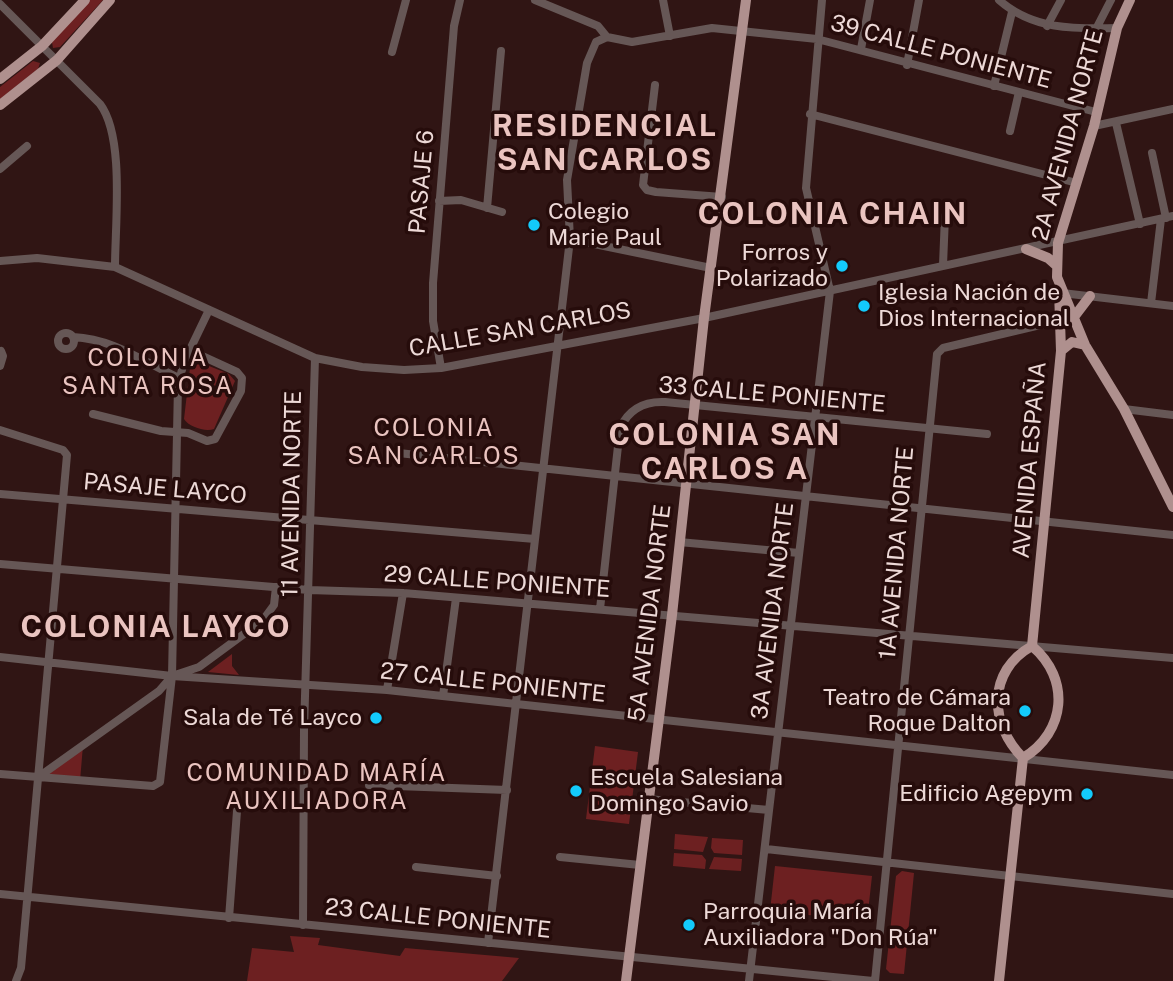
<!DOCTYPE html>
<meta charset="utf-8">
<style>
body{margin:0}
canvas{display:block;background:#301514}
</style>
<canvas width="1173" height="981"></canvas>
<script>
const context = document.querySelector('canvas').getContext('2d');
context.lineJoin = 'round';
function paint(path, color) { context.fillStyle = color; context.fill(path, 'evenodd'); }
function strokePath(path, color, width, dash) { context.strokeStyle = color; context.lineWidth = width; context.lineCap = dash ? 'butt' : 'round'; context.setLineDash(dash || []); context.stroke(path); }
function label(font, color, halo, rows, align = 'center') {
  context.font = font + ' "Public Sans",sans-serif'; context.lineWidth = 7; context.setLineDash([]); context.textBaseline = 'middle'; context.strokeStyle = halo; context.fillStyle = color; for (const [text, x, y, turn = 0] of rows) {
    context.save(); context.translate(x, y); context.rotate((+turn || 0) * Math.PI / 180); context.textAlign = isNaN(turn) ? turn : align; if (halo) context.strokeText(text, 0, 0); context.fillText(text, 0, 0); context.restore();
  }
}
paint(new Path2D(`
 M90,0H103L60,47L53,48L52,42Z
 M33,61L40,63L38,69L0,99V87Z
 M199,362L229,374L235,381L214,429C205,432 189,427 184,419L190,368Z
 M232,654V666L239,675L208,672Z
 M83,745L80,781L37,778Z
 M595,746L638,752L629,824L586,819Z
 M675,834L708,837L703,852L674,849Z
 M712,838L743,840L742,855L714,853L711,848Z
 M674,853L702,855L706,860L705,869L673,866Z
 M714,857L742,859L741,871L709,869Z
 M775,866L872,876L867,921L770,911Z
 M902,871L914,873L904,974L890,973L886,969L896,876Z
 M290,936L320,938L318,945L400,956L405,948L519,958L502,981H247L252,948L294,952Z`), '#6d2021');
strokePath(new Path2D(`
 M535,0L598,26L607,37L632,42L712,28L817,39L1096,112
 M663,0L670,36
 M999,0C1033,30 1074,29 1117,28
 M0,4L100,104C125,137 115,224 115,267
 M1047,26L1061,0
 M1096,29L1111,0
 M861,49L870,0
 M392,52L406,0
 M907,65L919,0
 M655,85L643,185L647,190L656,192L722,197
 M994,86L1012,12
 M810,114L1077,183
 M1116,123L1140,224
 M1094,126L1173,109
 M1010,131L1019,92
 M1152,153L1166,218
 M0,169L27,146
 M439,201L461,200L502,212
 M487,208L501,51
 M570,239L711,268
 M0,261L37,258L115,267L315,358L362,367L404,370L441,368L704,318L1173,216
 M943,265L945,216
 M1062,293L1173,306
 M1151,303L1161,219
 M58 341a8 8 0 1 1 16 0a8 8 0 1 1-16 0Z
 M73,337C115,339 143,362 179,378
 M0,366L3,356L1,351
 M441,368L433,321V283L454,26L460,0
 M1124,409L1173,415
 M93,414L161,431L188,433L207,441L215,439L241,391L242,378L237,372L189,350
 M0,430L63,450L67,455L21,968L16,981
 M389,452L1173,535
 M0,494L535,539
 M679,542L799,553
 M0,564L309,590L403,593L1173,658
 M600,609L620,428C629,409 645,401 665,402L987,434
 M0,657L172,676L387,690L1173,775
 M387,690L403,593
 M443,696L456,598
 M0,774L153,786L160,782L172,676L178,385L184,362L209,310
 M37,778L159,691L172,676L199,667L263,620L274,605L276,587
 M369,785L507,790
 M648,799L769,810
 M766,849L1173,894
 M560,857L640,865
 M416,867L497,876
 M0,894L873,981
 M229,918L237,811
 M303,925L304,730L315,358
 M488,943L570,239L567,180L587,63L596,42L607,37
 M749,981L830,291L806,188L822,0
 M875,981L937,354L943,348L1074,317`), '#665756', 8);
strokePath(new Path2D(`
 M1130,0L1117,28L1094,126L1058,243L1057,277L1085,345L1124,409L1173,507
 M0,79L42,46L85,0
 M0,105L57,60L110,0
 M1026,249L1048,258L1057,266
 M1074,317L1090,296
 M1061,351L1072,342L1085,345
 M1032,646L1061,351L1059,290
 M1023,758C1066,732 1071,679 1032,646
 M1023,758C989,724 987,671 1032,646
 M626,981L672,615L704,318L746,0
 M999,981L1023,758`), '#af908e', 10);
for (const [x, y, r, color] of [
 [534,225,7,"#13cafb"],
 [842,266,7,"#13cafb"],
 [864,306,7,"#13cafb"],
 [1025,711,7,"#13cafb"],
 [376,718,7,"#13cafb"],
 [576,791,7,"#13cafb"],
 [1087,794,7,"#13cafb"],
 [689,925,7,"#13cafb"]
]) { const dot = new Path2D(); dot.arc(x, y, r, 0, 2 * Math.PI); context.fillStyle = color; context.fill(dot); strokePath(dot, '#260c0b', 2.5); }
label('23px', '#edd9d7', '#260c0b', [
 ["39 CALLE PONIENTE",941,52,15],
 ["2A AVENIDA NORTE",1068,135,-75],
 ["PASAJE 6",422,182,-85],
 ["CALLE SAN CARLOS",520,330,-10],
 ["33 CALLE PONIENTE",772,395,5],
 ["AVENIDA ESPAÑA",1030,460,-85],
 ["PASAJE LAYCO",165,489,5],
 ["11 AVENIDA NORTE",292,494,-89],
 ["1A AVENIDA NORTE",897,553,-85],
 ["29 CALLE PONIENTE",497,582,4],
 ["3A AVENIDA NORTE",773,611,-83],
 ["5A AVENIDA NORTE",650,613,-83],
 ["27 CALLE PONIENTE",493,683,6],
 ["23 CALLE PONIENTE",438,919,6]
]);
label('23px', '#edd9d7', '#260c0b', [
 ["Colegio",548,212],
 ["Marie Paul",548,238],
 ["Forros y",828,253,"right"],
 ["Polarizado",828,279,"right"],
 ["Iglesia Nación de",878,293],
 ["Dios Internacional",878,319],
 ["Teatro de Cámara",1011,698,"right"],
 ["Roque Dalton",1011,724,"right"],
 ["Sala de Té Layco",362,718,"right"],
 ["Escuela Salesiana",590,778],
 ["Domingo Savio",590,804],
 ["Edificio Agepym",1073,794,"right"],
 ["Parroquia María",703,912],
 ["Auxiliadora \"Don Rúa\"",703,938]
], 'left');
context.letterSpacing = '2px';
label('24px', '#eac4c0', '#260c0b', [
 ["COLONIA",148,359],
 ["SANTA ROSA",148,387],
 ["COLONIA",434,429],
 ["SAN CARLOS",434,457],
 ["COMUNIDAD MARÍA",317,774],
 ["AUXILIADORA",317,802]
]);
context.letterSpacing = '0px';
context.letterSpacing = '2px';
label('bold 30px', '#eac4c0', '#260c0b', [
 ["RESIDENCIAL",605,127],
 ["SAN CARLOS",605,161],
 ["COLONIA CHAIN",833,215],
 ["COLONIA SAN",725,436],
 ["CARLOS A",725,470],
 ["COLONIA LAYCO",156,628]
]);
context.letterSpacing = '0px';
</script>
